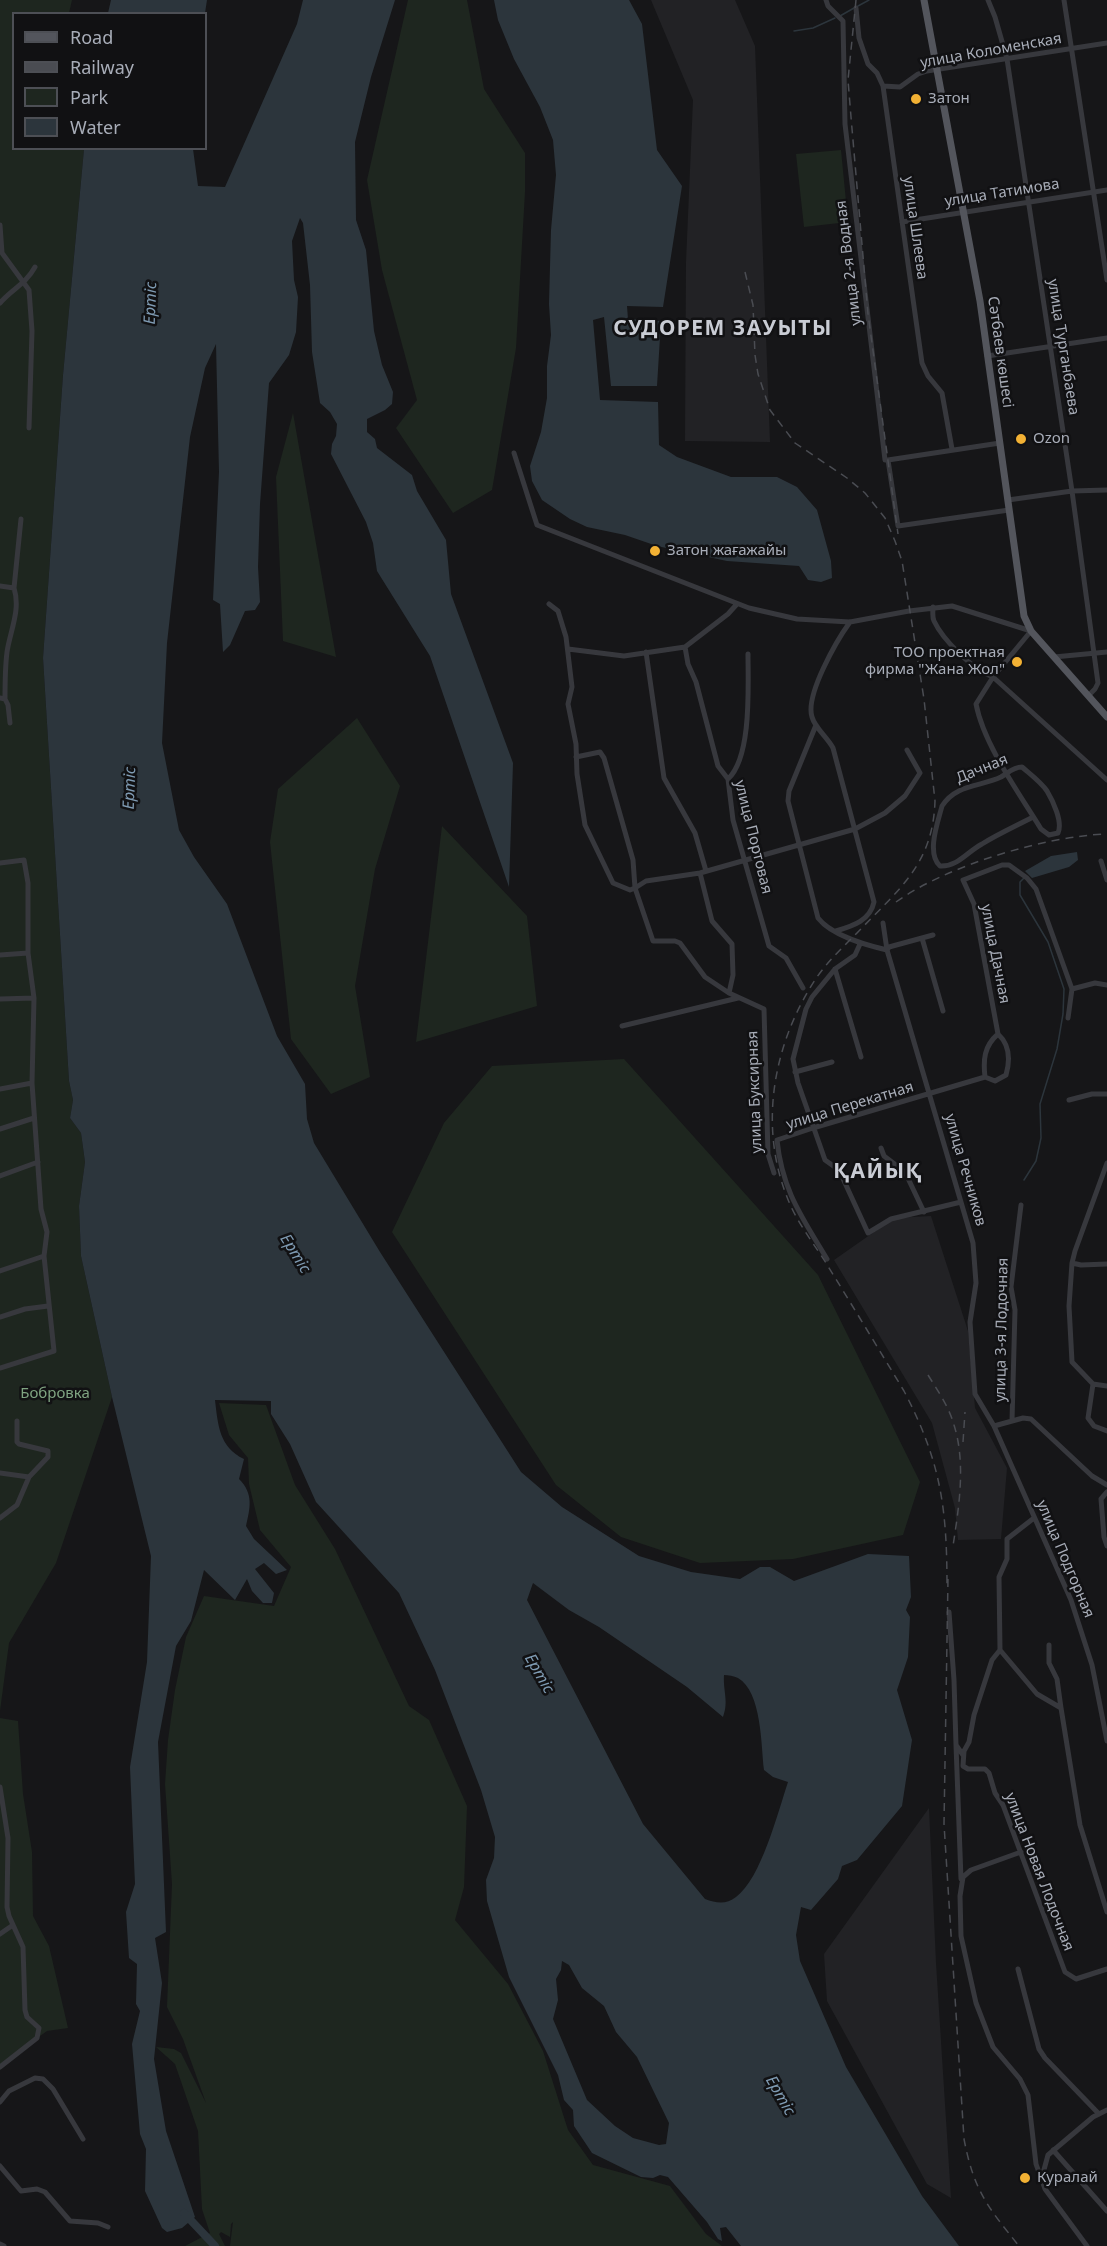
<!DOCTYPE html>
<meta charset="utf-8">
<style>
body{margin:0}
#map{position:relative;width:1107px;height:2246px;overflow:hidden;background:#161618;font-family:"Noto Sans",sans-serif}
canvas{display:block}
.legend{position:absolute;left:12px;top:12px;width:195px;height:138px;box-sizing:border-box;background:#111113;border:2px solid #4d4f55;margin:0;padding:8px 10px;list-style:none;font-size:18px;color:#a8adb8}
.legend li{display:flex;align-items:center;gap:12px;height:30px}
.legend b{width:30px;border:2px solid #4d4f55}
</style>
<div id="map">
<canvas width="1107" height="2246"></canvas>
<ul class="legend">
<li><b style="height:8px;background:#53555c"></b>Road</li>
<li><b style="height:8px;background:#4a4c52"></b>Railway</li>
<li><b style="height:16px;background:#1e261f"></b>Park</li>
<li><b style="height:16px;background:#2c353c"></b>Water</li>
</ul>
</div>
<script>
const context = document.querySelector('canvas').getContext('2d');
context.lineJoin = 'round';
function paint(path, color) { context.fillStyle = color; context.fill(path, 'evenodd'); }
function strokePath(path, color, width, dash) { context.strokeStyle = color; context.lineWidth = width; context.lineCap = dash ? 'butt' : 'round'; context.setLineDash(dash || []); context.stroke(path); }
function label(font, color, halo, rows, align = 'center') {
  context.font = font + ' "Noto Sans",sans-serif'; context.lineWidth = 5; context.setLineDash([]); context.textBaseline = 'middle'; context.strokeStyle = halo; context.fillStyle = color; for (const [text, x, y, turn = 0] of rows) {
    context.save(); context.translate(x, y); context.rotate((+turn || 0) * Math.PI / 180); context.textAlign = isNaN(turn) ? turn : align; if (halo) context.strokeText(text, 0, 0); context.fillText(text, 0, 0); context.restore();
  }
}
paint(new Path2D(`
 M651,0H735L755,46L770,442L685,441L686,262L693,100Z
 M931,1216L968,1331L975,1408L1007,1468L1001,1539L958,1540L955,1508L932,1423L834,1260L894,1218Z
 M929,1808L936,1963L951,2198L927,2184L827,2001L824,1954Z`), '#222225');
paint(new Path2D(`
 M0,0H72L69,13L14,14V148L84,149L63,375L43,658L69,1081L73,1100L70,1118L81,1133L85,1162L79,1206L81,1256L112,1397L56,1563L9,1643L0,1711Z
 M408,0H467L484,89L525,153V192L516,348L492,490L453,513L396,428L417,400L382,270L367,180Z
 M841,150L848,222L804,227L796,154Z
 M293,413L336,657L283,641L276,477Z
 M357,718L400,786L375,869L355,986L370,1077L331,1094L291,1039L270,842L278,789Z
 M442,826L527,916L537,1006L416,1042Z
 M624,1059L818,1275L920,1482L903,1535L793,1559L700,1563L621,1537L556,1485L392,1232L444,1123L492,1066Z
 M219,1403L266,1405L295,1485L335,1549L409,1706L429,1720L467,1806L464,1887L455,1920L508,1984L543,2051L568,2130L593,2165L670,2186L706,2234L722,2246H230L233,2222L231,2224L230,2237L221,2232L219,2234L225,2246H185L210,2233L202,2209L198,2131L175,2064L156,2047L174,2049L181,2053L206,2103L183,2039L167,2007L172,1884L165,1784L168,1740L175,1690L186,1637L204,1596L274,1606L291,1567L260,1530L249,1484L248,1458L229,1435Z
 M0,1718L18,1721L23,1794L32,1852L33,1916L49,1946L68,2028L47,2031L0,2065Z`), '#1e261f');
paint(new Path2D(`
 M111,0H207L205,13H108Z
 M303,0H395L371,77L355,142L356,220L366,250L374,331L382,365L393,392L392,404L385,410L367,419V432L375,439L377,448L412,475L417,491L446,540L451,594L513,763L509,887L430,656L377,571L373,543L366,522L331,454L332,444L336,436L337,424L330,412L320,403L312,352L310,285L303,223L300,218L292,241L294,280L298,297L296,332L289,355L269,383L260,504L258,567L260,602L255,610L245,611L230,645L223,652L220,604L213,600L219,472L216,344L205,368L190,437L167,643L162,743L179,830L194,857L227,904L277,1036L305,1084L307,1119L314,1143L380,1252L521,1472L562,1507L639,1556L691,1572L740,1579L760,1567H770L794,1581L868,1554L909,1556L911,1597L906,1610L910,1617L908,1657L897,1690L912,1740L902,1806L857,1860L842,1866L838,1879L811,1910L801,1907L796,1935L800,1961L846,2067L922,2196L959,2246H741L726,2227L720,2228L722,2241L718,2239L707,2222L668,2177L660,2175L653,2178L641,2177L592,2153L574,2126L573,2110L564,2100L558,2075L509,1977L487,1901L486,1880L494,1858L495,1837L481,1790L435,1670L399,1593L316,1502L290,1444L271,1414V1401L215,1400C218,1425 219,1447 244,1459L239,1479C254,1494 250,1508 246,1526L254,1539L287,1570L276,1574L264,1563L255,1569L274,1593L272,1603H263L252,1591L247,1579L235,1600L204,1570L191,1621L176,1646L158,1742L166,1932L155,1938L162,1983L154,2059L166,2131L195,2217L182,2228L167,2232L162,2228L145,2191L146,2149L140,2134L132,2044L140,2011L136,2004L137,1964L129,1958L126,1912L135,1884L130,1767L147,1662L151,1556L112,1397L81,1256L79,1206L85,1162L81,1133L70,1118L73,1100L69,1081L43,658L63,375L84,149H193L198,186L225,187L297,24ZM533,1583L569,1610L599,1627L687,1687L723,1717C729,1701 723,1692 724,1675C728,1675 734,1676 738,1678C762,1692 761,1745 764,1770L773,1777L788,1782C778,1812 761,1879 736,1897C726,1905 716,1903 705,1899L643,1824L527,1600ZM562,1961L569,1965L582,1988L604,2006L616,2032L637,2057L669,2123L666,2144L659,2145L633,2138L615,2126L587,2100L553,2019L558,2000L556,1979L561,1970Z
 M494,0H629L642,24L657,150L682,186L663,307L627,306L628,319L661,321L657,386H611L604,317L593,320L600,400L658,402L659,445L677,457L731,477H777L797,487L817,510L831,561L832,578L821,582L808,580L799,566L727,561L657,546L625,535L587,527L570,519L542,500L532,481L530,466L541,432L547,398V366L551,335L549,304L551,230L556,175L553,140L540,107L514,59L498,20Z
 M1077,852L1078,860L1069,867L1032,878L1025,871L1051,856Z`), '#2c353c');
strokePath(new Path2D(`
 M858,6L869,0
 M840,16L854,8
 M794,31L813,28L835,18
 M1024,1180L1036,1161L1041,1138L1040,1104L1057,1049L1063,1014L1064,989L1048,942L1020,895V882L1024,878`), '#2c353c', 1.5);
strokePath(new Path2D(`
 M184,2213L215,2246`), '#2c353c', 8);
strokePath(new Path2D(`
 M826,0L828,6L843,21L845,124L885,460H888L898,526L1009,510
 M988,0L995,17L1007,59L1072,491L1098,683L1095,689L1088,696
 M1064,0L1107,280
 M856,8L859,38L868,64L877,73L883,86L922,363L928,376L942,393L952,449
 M883,86L900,87L918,74L927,71L1107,43
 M902,222L1107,190
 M0,225L2,253L29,290L32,331L29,428
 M0,303C13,288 25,285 35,267
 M987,356L1107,338
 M514,453L537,525L749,608L797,619L850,622L909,611L952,606L1031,631L993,677L976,704C984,745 1019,793 1041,829L1049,835L1058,833C1063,822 1053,801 1047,791C1041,782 1030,774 1022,767C1013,767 1008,773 1001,777C980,787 956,784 942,806C938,822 926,853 940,866C958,867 968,851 982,844C998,834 1016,826 1033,817
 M888,460L1000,443
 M1008,500L1072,491L1107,490
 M0,586L14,588C21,610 10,631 7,652C5,668 5,684 5,699L0,698
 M14,588L21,519
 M549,604L558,611L566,637L572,687L568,704L576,744L577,774L585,825L613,883L630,890L635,888L653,941H675L680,943L705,977L729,993L764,1009L768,1154L774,1173
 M933,607C933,612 932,617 934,621C943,640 973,670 993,677L1107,780
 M685,647L688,664L696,682L718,766L728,779L733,820L769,946L786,958L803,988
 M568,649L624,656L685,647L728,614L737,604
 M646,652L664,778L695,833L706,871
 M1054,657L1107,652
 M5,699L8,705L10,723
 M816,725L789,791L788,801L818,918C832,936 866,945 887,950L973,1243L976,1283L970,1322L975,1394L994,1426L1071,1600L1092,1665L1107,1741
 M576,757L600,752L604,758L633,860L635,888
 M728,779C752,757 748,685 748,654
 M1101,861L1107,880
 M0,863L24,860L28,883V953L34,998L32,1083L0,1089
 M700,873L712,921L732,944L733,975L729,993
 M635,888L646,881L700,873L855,829L885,813L905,796L920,773L907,750
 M883,923L887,950L889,947L922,938L943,1011
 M836,931C852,926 870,921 874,902L833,748C827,737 815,728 812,717C805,695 837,640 850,622
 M922,938L933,935
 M860,944L855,955L835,969L812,997L806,1009L793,1059L798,1083L825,1160L839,1170L868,1233L891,1219L961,1202
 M0,955L28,953
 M835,969L861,1057
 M1072,989L1095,983L1107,985
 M0,999L34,998
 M622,1026L738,998
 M998,1034L974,904L963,880L1002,865H1009L1027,878L1036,889L1072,989L1068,1018
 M998,1034C1010,1045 1010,1061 1006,1075L995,1081L985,1077C983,1060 984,1046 998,1034Z
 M795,1072L832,1062
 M1069,1100L1092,1094H1107
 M0,1129L34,1118
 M881,1148L884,1156L905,1172L924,1212
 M1107,1163L1075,1251L1072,1263L1069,1306L1072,1362L1093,1384L1088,1418L1094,1426L1107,1431
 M0,1176L38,1162
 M827,1259C802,1217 782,1190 777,1140L813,1128L985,1077
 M1072,1263L1081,1265L1107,1264
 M0,1271L44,1256
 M0,1317L25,1309L48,1306
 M0,1368L54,1351L44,1256L47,1232L41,1209L32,1083
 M1093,1384L1107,1386
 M1012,1421L1015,1310L1011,1287L1021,1205
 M994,1426L1023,1418L1031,1419L1092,1476L1107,1485
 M0,1473L29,1477
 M1107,1492L1101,1499L1104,1537L1107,1546
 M0,1518L17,1505L29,1477L48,1457V1451L19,1444L17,1442V1421
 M1034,1518L1007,1539V1559L999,1577L1000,1650L992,1660L974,1715L969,1742L964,1751L963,1766L968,1769H985L989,1773L995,1793L1003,1805L1065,1972L1076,1979L1107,1969
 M949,1612L954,1680L956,1745
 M1049,1645V1663L1057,1679L1061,1708
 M1000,1650L1037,1694L1061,1708L1080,1825L1107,1912
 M0,1787L8,1838L7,1907L9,1916L23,1947L25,2010L27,2017L39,2028L37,2038L0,2067
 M1021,1852L971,1870L963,1877L960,1896L961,1936L976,2003L993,2047L1020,2079L1028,2095L1036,2164L1045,2189L1087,2246
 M961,1879L956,1745L963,1755
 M0,1934L13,1925
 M1018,1969L1039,2049L1045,2058L1099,2114
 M0,2102L9,2091L35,2078L43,2079L53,2089L83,2139
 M1053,2150L1107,2211
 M0,2166L21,2191L37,2189L45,2192L70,2221L98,2223L108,2227
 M1042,2177L1048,2155L1093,2117L1107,2110
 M0,2244L4,2246`), '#37383d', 5);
strokePath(new Path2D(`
 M924,0L980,301L1024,616L1031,631L1107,717`), '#53555c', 7);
strokePath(new Path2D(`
 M856,0L848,80L851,117L868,314L898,534
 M745,272L753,305L755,355L758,374L770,410L795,443L847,478L865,493L885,518L895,541L902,561L924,699L935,801C933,865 898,890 857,933C843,947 829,960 817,977C774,1041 758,1124 787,1197C796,1221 812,1241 826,1263C852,1305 878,1348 904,1391C941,1462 947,1508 947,1587
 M896,902C946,866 1045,836 1107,834
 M928,1375C938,1391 949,1407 954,1425C966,1463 959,1507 953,1546
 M963,1442L965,1412
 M948,1579L944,1824L964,2139C974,2191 987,2206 1019,2246`), '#4a4c52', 1.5, [8, 6]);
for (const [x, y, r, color] of [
 [916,99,6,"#f2b134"],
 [1021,439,6,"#f2b134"],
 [655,551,6,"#f2b134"],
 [1017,662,6,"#f2b134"],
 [1025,2178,6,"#f2b134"]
]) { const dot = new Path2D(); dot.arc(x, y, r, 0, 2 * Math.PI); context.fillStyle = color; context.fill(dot); strokePath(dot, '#111113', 2); }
label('15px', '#a8adb8', '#111113', [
 ["улица Коломенская",991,51,-10],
 ["улица Татимова",1002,193,-9],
 ["улица Шлеева",915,228,82],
 ["улица 2-я Водная",849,263,-97],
 ["улица Турганбаева",1063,347,81],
 ["Сәтбаев көшесі",1000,352,82],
 ["Дачная",982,769,-22],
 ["улица Портовая",753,837,76],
 ["улица Дачная",995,954,79],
 ["улица Буксирная",755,1092,-92],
 ["улица Перекатная",850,1106,-17],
 ["улица Речников",965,1170,74],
 ["улица 3-я Лодочная",1002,1330,-89],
 ["улица Подгорная",1065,1559,67],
 ["улица Новая Лодочная",1039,1872,69]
]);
label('15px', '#a8adb8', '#111113', [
 ["Затон",928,99],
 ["Ozon",1033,439],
 ["Затон жағажайы",667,551],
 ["ТОО проектная",1005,653,"right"],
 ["фирма \"Жана Жол\"",1005,670,"right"],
 ["Куралай",1037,2178]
], 'left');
label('15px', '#7fa381', '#111113', [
 ["Бобровка",55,1394]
]);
label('italic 16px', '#7f9bb3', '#111113', [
 ["Ертіс",151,303,-88],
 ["Ертіс",130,788,-88],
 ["Ертіс",295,1254,58],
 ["Ертіс",539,1674,60],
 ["Ертіс",780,2096,60]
]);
context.letterSpacing = '1.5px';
label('bold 21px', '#c9ccd4', '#111113', [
 ["СУДОРЕМ ЗАУЫТЫ",723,329],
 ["ҚАЙЫҚ",878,1172]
]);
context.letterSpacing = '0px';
</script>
